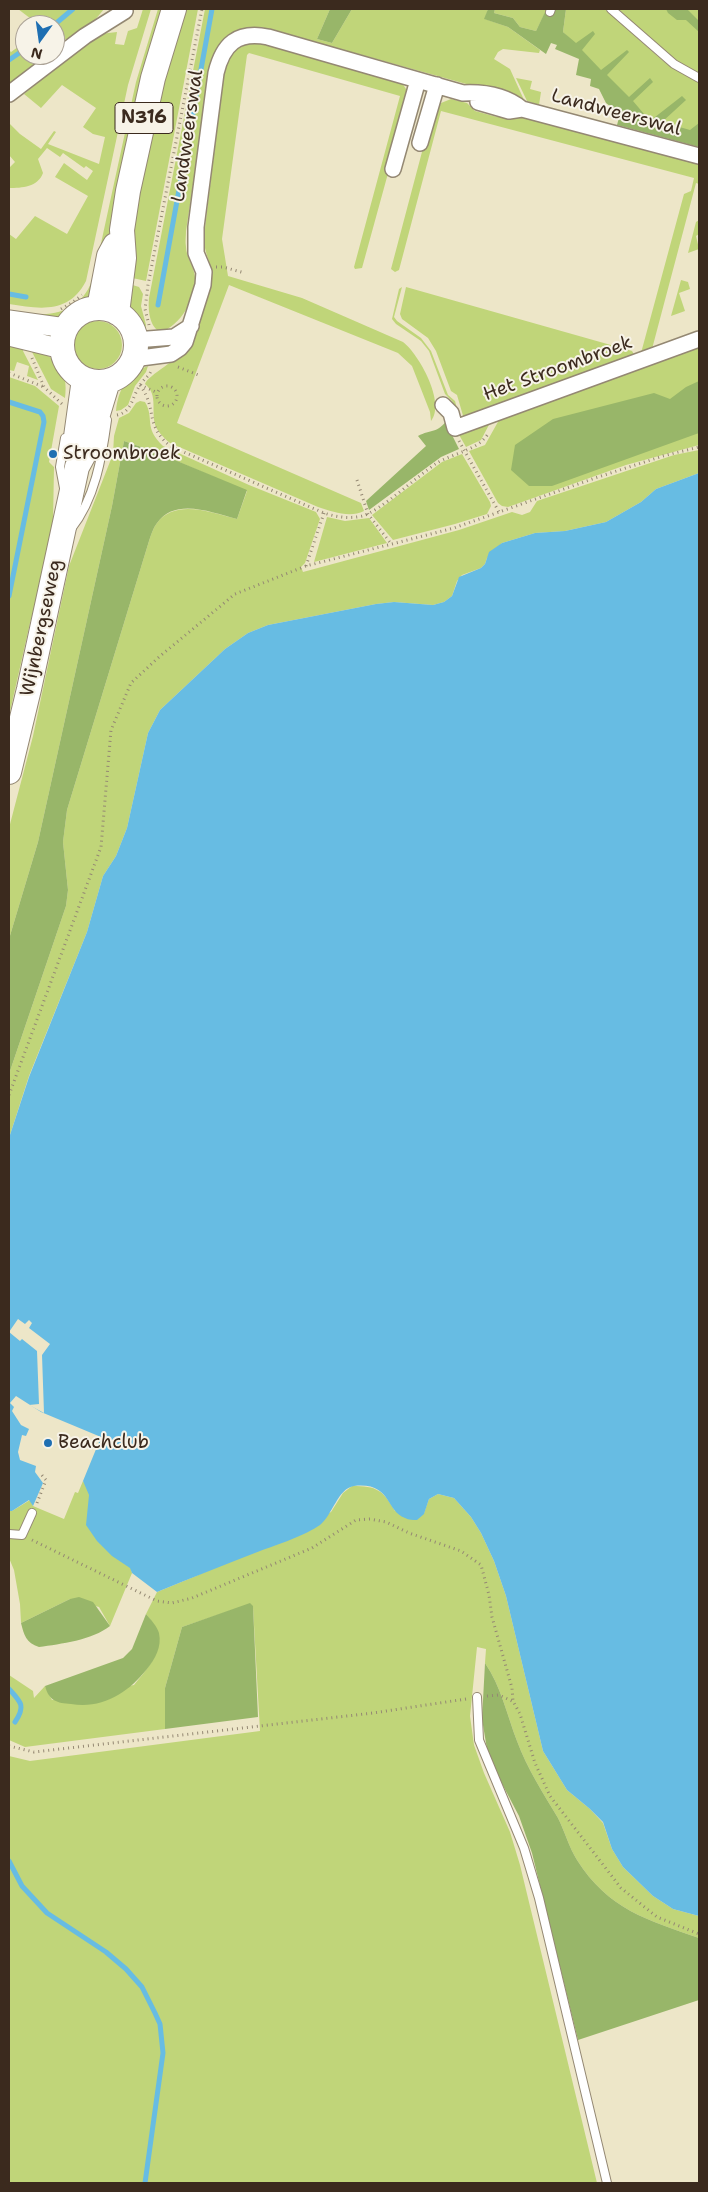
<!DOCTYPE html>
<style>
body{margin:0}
#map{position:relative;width:708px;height:2192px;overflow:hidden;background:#ede6c8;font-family:"Shantell Sans",sans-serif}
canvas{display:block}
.frame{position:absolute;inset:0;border:10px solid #3b2a1e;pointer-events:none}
.north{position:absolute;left:15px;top:15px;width:50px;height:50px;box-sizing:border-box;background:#f7f3e8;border:1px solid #aca397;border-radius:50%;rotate:194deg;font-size:14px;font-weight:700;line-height:20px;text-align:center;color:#3b2a1e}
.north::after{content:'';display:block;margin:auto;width:18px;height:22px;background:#1f6fb2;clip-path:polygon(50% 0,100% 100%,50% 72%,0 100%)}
</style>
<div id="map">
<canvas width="708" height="2192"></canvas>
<div class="frame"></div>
<div class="north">N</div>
</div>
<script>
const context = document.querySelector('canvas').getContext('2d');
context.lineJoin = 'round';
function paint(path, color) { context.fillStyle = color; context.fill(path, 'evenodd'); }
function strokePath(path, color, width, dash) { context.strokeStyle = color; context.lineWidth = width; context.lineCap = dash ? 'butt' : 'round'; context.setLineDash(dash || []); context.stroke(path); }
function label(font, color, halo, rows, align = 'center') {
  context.font = font + ' "Shantell Sans",sans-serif'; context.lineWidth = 4; context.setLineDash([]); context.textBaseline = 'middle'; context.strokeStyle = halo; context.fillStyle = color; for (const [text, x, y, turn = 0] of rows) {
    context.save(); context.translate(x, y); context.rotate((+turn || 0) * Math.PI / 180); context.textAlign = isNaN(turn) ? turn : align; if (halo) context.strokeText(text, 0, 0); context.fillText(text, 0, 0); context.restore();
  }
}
paint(new Path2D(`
 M18,9H104C95,21 71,46 55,38V25H39Z
 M143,9H151L128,85L86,281C69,314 40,309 9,304V234L16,239L35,216L67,234L88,196L55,177L64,163L87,180L93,171L86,166L84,168L63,153L60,157L47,148L38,159L43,173C38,187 22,188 9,188V168L15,162L9,155V123L20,134L41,149L54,131L56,132L48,144L99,164L105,137L93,134L83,127L96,108L62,85L41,108L24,94L93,38L100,34L117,32L115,44L124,45L128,31L137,28Z
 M158,9H164L100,272L95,271L136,82Z
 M185,9H198L146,281L128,277L141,180L160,90Z
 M205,9H330L317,39L332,43L352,9H488L485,19L508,27L540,50L539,53L503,49L498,52L494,59L510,69L524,100L261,27C227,30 218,41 210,73L186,231C186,236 185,242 186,247C186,257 194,266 195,277C197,297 180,327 160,332C149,326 148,309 149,298Z
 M495,9H547L536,31L520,27L513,18L494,13Z
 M566,9H605L662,60L699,83V134L651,122L563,32Z
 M616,9H699V74L676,61Z
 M254,41L400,80L408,92L409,97L362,268L355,269L354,267L400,96L249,53L247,55L222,239L228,276L302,298L403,342C419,354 446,403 431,421L430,412L412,366L398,353L229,285L177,423L361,503L364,511C350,518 333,512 318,507L170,443C165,439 159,433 156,427C150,412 159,395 145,384C147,376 180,358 189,347C196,338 213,284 212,273C210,260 203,250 204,236L224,71L235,48Z
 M25,42V55H40C37,70 21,78 9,88V50L11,52Z
 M516,78L532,81L530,89L541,92L539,105L527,101Z
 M451,99L467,103L475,111L497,117L507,114L525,118H531L699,164V184L696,183L652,349L641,353L684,194L691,191L694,178L441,111L399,270L395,272L391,269L427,133L441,103Z
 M699,220V234L696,236L699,249L688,253L696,222Z
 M93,277L90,299L58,319L37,314C63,316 86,303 93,277Z
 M681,280L688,282L690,289L679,293L685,311L671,316Z
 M126,283L139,287L143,294L141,306L146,325L145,330C127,319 127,303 126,283Z
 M402,287L394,317L397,321L421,338L431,351L448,395L455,401L460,419L452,401L445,394L429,351L421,341L396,324L392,319L399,289Z
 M406,287L632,351L635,356L464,419L457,395L451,391L436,351L428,338L402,319L400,314Z
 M74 345a24 24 0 1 1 48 0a24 24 0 1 1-48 0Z
 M9,342L24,347L23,351L38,380L27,376L29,366L17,362L14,371L9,370Z
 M699,343V445L626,465L508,507L502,506L498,503L469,451L485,445L499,420L505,415Z
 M30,348C56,356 69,370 65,398L51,389Z
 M148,366L146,372L135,386L128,405L121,410L116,411C118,390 127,373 148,366Z
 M9,377L35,386L59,406L49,462L54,467L53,523L44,573L30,623L9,716Z
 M140,401L145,402C155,419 143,427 163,446L249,485L316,512L320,519L305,563L301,567L303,572L459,530L512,512L522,515L530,512L537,501L674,455L699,450V473L656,489L641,502L606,522L565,531L535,533L502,543L487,558L485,564L481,568L462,575L457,581L452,596L444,602L433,605L394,602L376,604L268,625L248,633L225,649L160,710L148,733L127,828L116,856L103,876L87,932L29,1076L9,1138V1074L66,906L68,890L63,842L67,810L149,541C151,535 153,528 157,523C176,498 212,513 237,519L247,491L153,451L124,441L112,506L38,842L9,939V828L33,736L69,566L113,454L114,436L119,418L129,413L136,403Z
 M491,421L481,440L466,447L458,433Z
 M462,454L490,502L491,506L487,514L455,524L393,540L372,515L442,462Z
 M327,517L345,521L369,518L387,543L314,562Z
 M83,1481L126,1546L132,1573L110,1626L99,1607L70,1599L21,1623L20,1604L14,1570L9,1558V1511H12L30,1500L33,1506L64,1519L75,1492L78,1493Z
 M352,1486C377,1486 383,1490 395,1511L424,1513L429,1499L438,1494L454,1498L471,1517L481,1533L494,1561L506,1596L543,1751L567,1790L590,1809L603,1823L612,1849L623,1867L653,1896L673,1909L699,1916V1938C647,1920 608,1909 577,1860C569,1847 565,1832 558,1818C543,1793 527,1768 517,1741C507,1715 501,1686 485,1663L486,1649L477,1647L470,1716L474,1745L484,1773L510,1832L520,1865L597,2183H9V1756L30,1761L260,1731L253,1607L250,1604L182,1627L165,1688V1729L25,1747L9,1740V1675L33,1691L34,1698L45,1686L52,1700L134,1685C154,1661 170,1643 146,1614L157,1592L196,1576L331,1512L343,1493Z`), '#c0d579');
paint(new Path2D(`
 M330,9H352L332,43L317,39Z
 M488,9H495L494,13L513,18L520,27L536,31L545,12L552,15L555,9H566L563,32L576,43L593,31L595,34L582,50L601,70L627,50L629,52L607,75L629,97L650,78L653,82L633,101L650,121L682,96L686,100L662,122L690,130L699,123V147L617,125L620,114L606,103L599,89L590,86L591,79L576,75L579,59L555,49L557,45L551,43L546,54L508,27L484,19Z
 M666,9H687L699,21V32L686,20H677L668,13Z
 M699,381V433L552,486H529L511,470L515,445L553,419L654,393L670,399L686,387Z
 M448,419L449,429L459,449L441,457L369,510L366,501L426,446L418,436C431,429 437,434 448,419Z
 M124,441L153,451L247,490L237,519C212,513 176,497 157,523C153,528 151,535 149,541L67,810L63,842L68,890L66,906L9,1074V939L38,842L112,506Z
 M79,1597L93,1602L110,1626C92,1640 61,1644 39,1647C26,1643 24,1635 21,1623L70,1599Z
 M250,1603L253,1606L258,1717L165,1729V1688L182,1627Z
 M146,1614C151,1620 157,1626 159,1633C162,1647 155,1659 147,1669C128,1693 103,1709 71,1704C57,1703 49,1701 45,1686L123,1658L132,1649Z
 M485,1663C501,1686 507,1715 517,1741C527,1768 543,1793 558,1818C565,1832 569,1847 577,1860C608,1909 647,1920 699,1938V2000L578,2040L532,1853L519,1816L498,1776L487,1749L482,1719Z`), '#98b669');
paint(new Path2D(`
 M699,473V1916L673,1909L653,1896L623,1867L612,1849L603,1822L590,1809L567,1790L543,1751L506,1596L494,1561L481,1533L471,1517L454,1498L438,1494L429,1499L424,1514L417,1520C413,1520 409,1520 405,1518C385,1511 392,1482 354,1486C338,1488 332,1516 320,1525C306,1535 277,1545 260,1551C226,1564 191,1578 157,1592L132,1573L130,1568L112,1556L97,1541L86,1525L89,1495L83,1481L101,1437L41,1412L16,1396L10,1403L14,1407L12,1411L21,1425L29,1429L26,1436L22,1435L18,1452L20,1460L36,1466L35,1472L43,1483L33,1506L29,1500L12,1511H9V1138L29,1077L87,932L103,876L116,856L127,828L148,733L160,710L225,649L248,633L268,625L376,604L394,602L433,605L444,602L452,596L459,577L481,568L485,564L489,552L502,543L535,533L565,531L606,522L641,502L656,489Z`), '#67bce3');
paint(new Path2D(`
 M18,1319L25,1324L29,1320L32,1323L29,1328L50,1344L42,1355L44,1413L29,1405L39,1404L37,1351L22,1339L20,1341L9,1332Z`), '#ede6c8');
strokePath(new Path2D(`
 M54,25L73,9
 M9,60L25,49
 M9,294L26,297
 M158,305L212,9
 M9,402L40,412L43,416L44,422L9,596
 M9,1689C21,1702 26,1706 15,1722
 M9,1861L22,1886L47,1913L106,1952L126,1969L142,1987L155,2013L160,2024L163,2053L145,2183`), '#67bce3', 5);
const service = new Path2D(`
 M611,9L674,64L699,78
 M550,12L551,9
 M64,488L60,467L65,438
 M71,529C95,499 102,457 107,420
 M9,1534L22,1535L32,1513
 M477,1697L479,1740L524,1848L539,1898L607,2183`);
const minor = new Path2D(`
 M9,94L85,36L125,11
 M478,102L509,111L522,109L699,156
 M420,143L437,85
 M393,169L418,80
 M135,340L174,337L191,326
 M133,359L171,354L180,348L185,342L203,285L204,272L196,253V227L216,73C223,44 237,31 268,37L463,93C484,92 505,95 522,109
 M443,405L451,413L455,428L699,339`);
const tertiary = new Path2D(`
 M9,320L66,328
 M9,336L62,349`);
const primary = new Path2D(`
 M99,308L109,256L115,245
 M62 345a37 37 0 1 1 74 0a37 37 0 1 1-74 0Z
 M117,313L124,258L122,230L128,191L153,78L174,9
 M75,444L84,379
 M9,772L29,689L77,467L88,447L108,381`);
strokePath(service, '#948873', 10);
strokePath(minor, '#948873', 18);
strokePath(tertiary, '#948873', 21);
strokePath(primary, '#948873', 26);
strokePath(new Path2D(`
 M216,267H223L245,273
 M61,309L73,302L82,295
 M149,325L145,309L148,285L202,9
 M32,358L44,387L62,404
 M178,367L201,376
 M9,373L44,387
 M140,385C158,410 144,424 170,446L324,513C336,517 349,519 362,516C381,511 417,476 437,463C453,453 480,450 489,432
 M140,385L158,393
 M157 396a10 10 0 1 1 20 0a10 10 0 1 1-20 0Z
 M117,415C133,412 132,395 141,384C144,379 149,376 151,371
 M459,441L499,512
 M357,480L368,514L392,545
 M306,566L324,513
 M9,1095L101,847L111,730L131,683L159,657L235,594L306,566L454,528L595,478L663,456L699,447
 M37,1503L46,1480L41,1474
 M32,1540L157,1601L172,1603L192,1598L312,1548L356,1520L370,1519L386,1522L409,1533L461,1551L481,1565L489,1595L492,1617L512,1688L513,1701L520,1714L535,1763L550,1796L621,1888L657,1917L699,1934
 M487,1696L499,1695L512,1701
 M9,1746L34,1752L373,1713L466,1699`), '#948873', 3, [1, 4]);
strokePath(service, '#fff', 8);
strokePath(minor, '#fff', 15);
strokePath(tertiary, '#fff', 19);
strokePath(primary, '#fff', 24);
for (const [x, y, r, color] of [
 [53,454,5,"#1f6fb2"],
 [48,1443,5,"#1f6fb2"]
]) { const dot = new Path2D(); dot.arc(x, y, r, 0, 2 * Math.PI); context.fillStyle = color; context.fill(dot); strokePath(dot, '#f7f3e8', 2); }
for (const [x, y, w] of [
 [144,118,58]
]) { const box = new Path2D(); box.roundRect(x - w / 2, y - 15.5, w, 31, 4); context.fillStyle = '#f7f3e8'; context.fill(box); strokePath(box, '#3b2a1e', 1); }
label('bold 18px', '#3b2a1e', null, [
 ["N316",144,118]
]);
label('19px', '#3b2a1e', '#f7f3e8', [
 ["Landweerswal",616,113,15],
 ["Landweerswal",188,136,-82],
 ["Het Stroombroek",558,369,-20],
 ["Wijnbergseweg",42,628,-78]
]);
label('19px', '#3b2a1e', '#f7f3e8', [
 ["Stroombroek",63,454],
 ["Beachclub",58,1443]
], 'left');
</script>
